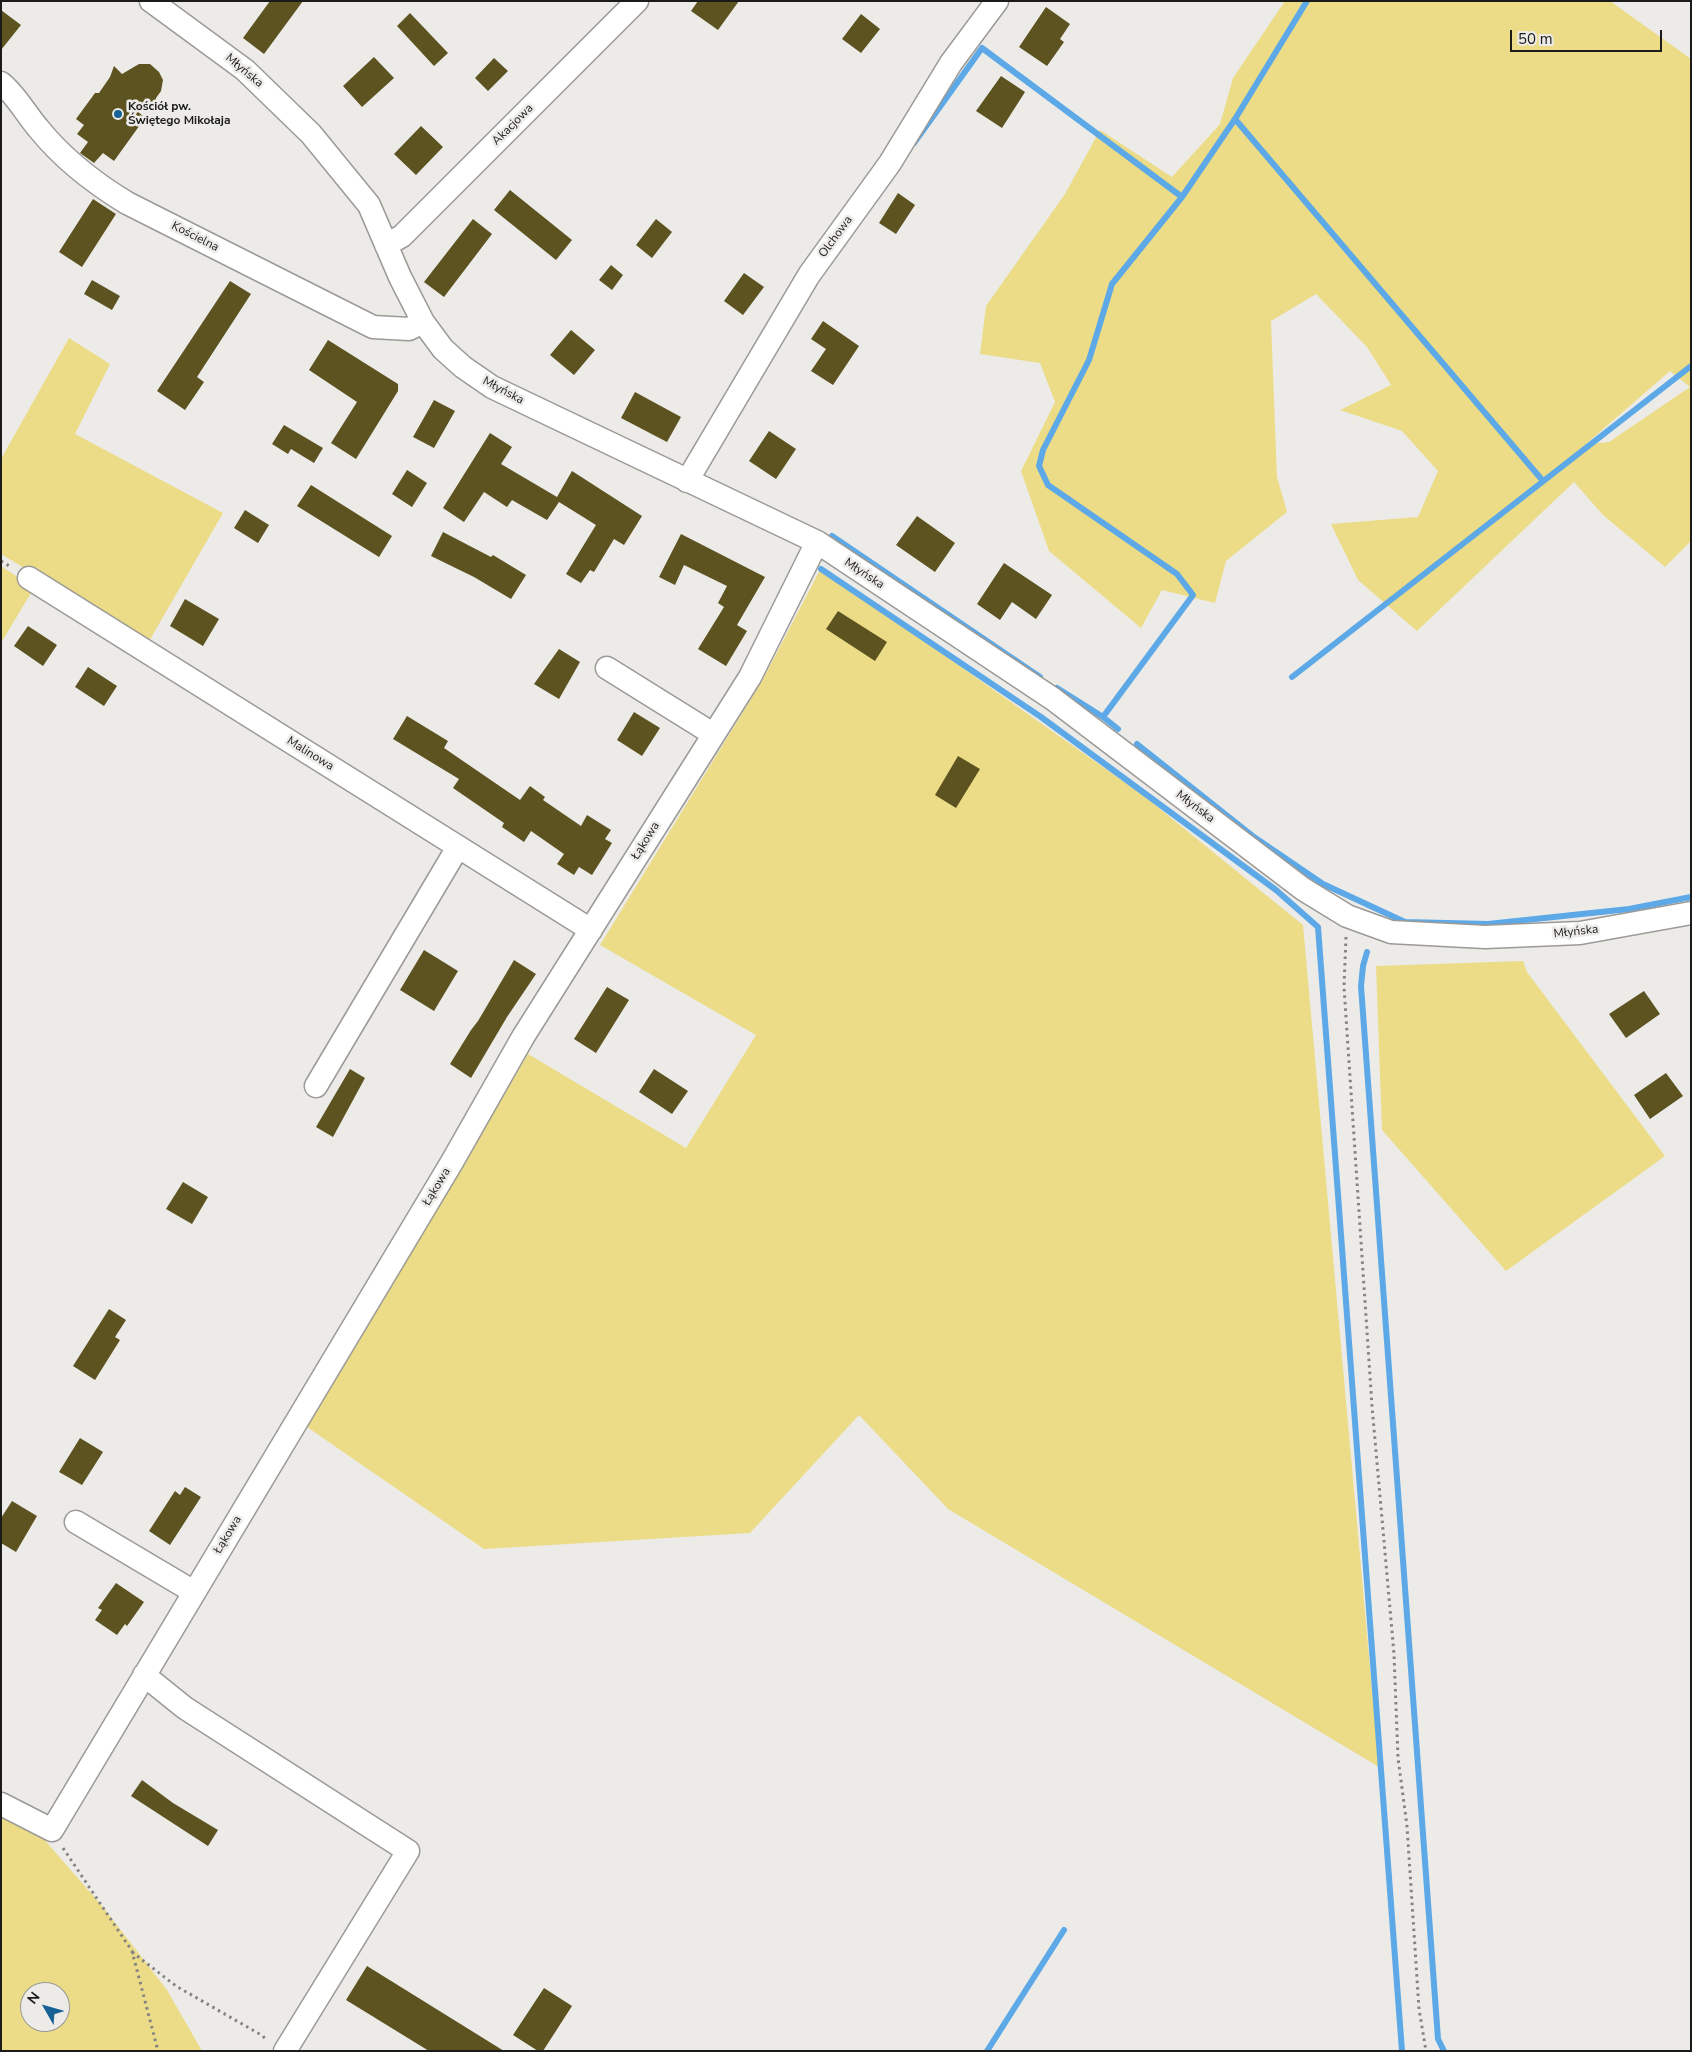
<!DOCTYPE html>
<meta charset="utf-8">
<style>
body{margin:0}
#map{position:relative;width:1692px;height:2052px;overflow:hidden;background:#ecebe8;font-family:"Nunito Sans",sans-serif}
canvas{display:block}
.frame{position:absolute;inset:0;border:2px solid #1b1b1a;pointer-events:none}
.north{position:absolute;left:20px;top:1982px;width:50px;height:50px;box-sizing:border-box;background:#ecebe8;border:1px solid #989896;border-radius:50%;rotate:308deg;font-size:14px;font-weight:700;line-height:20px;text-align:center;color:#1b1b1a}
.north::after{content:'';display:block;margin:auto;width:18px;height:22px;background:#176195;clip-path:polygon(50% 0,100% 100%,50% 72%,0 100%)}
.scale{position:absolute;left:1510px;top:30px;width:152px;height:22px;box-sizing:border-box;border:2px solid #1b1b1a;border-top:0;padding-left:6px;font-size:15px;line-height:18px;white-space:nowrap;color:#1b1b1a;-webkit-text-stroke:4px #ecebe8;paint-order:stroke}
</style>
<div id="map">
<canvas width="1692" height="2052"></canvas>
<div class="frame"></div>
<div class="north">N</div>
<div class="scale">50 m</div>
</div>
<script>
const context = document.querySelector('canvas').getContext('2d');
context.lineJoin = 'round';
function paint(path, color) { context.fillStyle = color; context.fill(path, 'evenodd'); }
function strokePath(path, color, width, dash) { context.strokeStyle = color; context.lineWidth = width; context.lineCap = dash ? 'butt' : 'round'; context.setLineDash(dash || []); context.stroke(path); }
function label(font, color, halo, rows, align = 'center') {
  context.font = font + ' "Nunito Sans",sans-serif'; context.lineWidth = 5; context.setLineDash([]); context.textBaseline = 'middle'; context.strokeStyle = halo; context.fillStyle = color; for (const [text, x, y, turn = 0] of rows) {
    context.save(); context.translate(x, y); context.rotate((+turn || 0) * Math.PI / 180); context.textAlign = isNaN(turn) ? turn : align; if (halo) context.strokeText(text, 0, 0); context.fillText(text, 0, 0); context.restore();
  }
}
paint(new Path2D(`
 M1285,1H1610L1691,59V541L1665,567L1603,515L1574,482L1417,631L1358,580L1331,524L1418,517L1438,471L1402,431L1340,410L1391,385L1367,347L1316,294L1271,321L1277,477L1287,512L1226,561L1215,603L1162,590L1141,628L1049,551L1021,471L1055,402L1040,363L980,354L986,306L1065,194L1100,130L1172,177L1220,124L1233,78ZM1670,371L1690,387L1609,442L1586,444Z
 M69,338L110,364L75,434L223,513L148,643L1,554V459Z
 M1,566L34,588L1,643Z
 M821,568L1144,796L1303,925L1379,1767L948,1509L859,1415L750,1533L484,1549L307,1427L528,1054L686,1148L756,1035L600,945L762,681Z
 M1523,961L1527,972L1665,1156L1506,1271L1382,1130L1376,966Z
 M1,1815L42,1837L103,1907L167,1990L202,2051H1ZM30,1992H60V2022H30Z`), '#ecdc87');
strokePath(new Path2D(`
 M1235,119L1543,481
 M914,143L982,48L1182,197
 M832,536L1040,677
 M821,569L1041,717L1276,890L1318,927L1402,2051
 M1292,677L1691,366
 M1057,688L1103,717L1118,729
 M1103,717L1193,595L1177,574L1048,485L1039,466L1043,450L1089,360L1112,284L1182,197L1235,119L1307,1
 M1137,744L1254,837L1323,884L1405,922L1488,924L1629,909L1691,897
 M1367,952L1363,966L1361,986L1438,2039L1444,2051
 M987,2051L1064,1930`), '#5da9e7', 6);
paint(new Path2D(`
 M270,1H303L264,54L243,38Z
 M698,1H739L718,30L691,11Z
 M1046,7L1070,24L1060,39L1064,42L1047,66L1019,47Z
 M1,10L21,25L1,50Z
 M410,13L448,53L434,66L397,26Z
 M861,14L880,29L861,53L842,39Z
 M374,57L394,78L362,107L343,86Z
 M494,58L508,71L488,91L475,78Z
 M139,64H150L159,72L163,80L161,91L156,98V102L134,108L145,118L114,161L103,153L94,163L80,153L88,142L77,134L84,125L76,119L95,93H99L110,77L114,66L122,74Z
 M1001,76L1025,92L1002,128L976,111Z
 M421,126L443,147L416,175L394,154Z
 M510,190L572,240L556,260L494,210Z
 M898,193L915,205L896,234L879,223Z
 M93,199L116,214L82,267L59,252Z
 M473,219L492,234L444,297L424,282Z
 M656,219L672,232L652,258L636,245Z
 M611,265L623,275L612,290L599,280Z
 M744,273L764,287L743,315L724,301Z
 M92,280L120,296L112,310L84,294Z
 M230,281L251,294L197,377L204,382L185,410L157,391Z
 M823,321L859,346L833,385L811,371L826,349L811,339Z
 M571,330L595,350L574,375L550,355Z
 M328,340L398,384V391L356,459L331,443L357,402L309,370Z
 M635,392L681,417L667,442L621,418Z
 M434,400L455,411L434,448L413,437Z
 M284,425L323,448L314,463L291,449L288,454L272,444Z
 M769,431L796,449L776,479L749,461Z
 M490,433L512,447L501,464L557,497L572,471L642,516L624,545L614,539L594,572L590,570L581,583L566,574L596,525L559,502L547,520L512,500L507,507L484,492L464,522L443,508Z
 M407,470L427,483L412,507L392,494Z
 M311,485L392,536L379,557L297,506Z
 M245,510L269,525L258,543L234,528Z
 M917,516L955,543L935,572L896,545Z
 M443,532L491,557L493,555L526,575L511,599L474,577L431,556Z
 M681,534L765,577L737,625L747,631L726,666L698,649L724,607L718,603L727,586L684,565L675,585L659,577Z
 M1004,563L1052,595L1036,619L1012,602L1000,620L977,604Z
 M185,599L219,619L203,646L170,626Z
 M838,611L887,642L875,661L826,629Z
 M28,626L57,645L43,666L14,646Z
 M559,649L580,662L559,699L534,684Z
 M88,667L117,686L104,706L75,687Z
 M634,712L660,728L642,756L617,740Z
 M407,716L448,741L444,748L520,800L530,786L545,797L543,800L581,826L587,815L611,830L605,839L612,843L592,875L579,867L574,875L557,864L564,854L531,831L524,842L502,827L504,823L453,788L459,779L393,739Z
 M958,756L980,769L956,808L935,795Z
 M424,950L458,971L434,1011L400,990Z
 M514,960L536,974L507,1017L471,1078L450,1064L471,1030L478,1021Z
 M607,987L629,1000L596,1053L574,1039Z
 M1644,991L1660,1014L1626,1038L1609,1014Z
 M350,1069L365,1078L333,1137L316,1127Z
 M654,1069L688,1091L672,1114L639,1092Z
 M1666,1073L1683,1096L1650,1119L1634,1095Z
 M183,1182L208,1197L192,1224L166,1209Z
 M109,1309L126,1320L115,1337L120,1340L95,1380L73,1366Z
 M80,1438L103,1452L82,1485L59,1472Z
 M185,1487L201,1497L170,1545L149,1531L175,1491L180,1495Z
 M12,1501L37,1516L16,1552L1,1543V1518Z
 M116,1583L144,1602L127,1626L125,1624L117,1635L95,1620L102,1610L98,1608Z
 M142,1780L173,1803L218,1830L208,1846L131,1796Z
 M367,1966L504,2051H429L346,2000Z
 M544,1988L572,2006L543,2051H538L513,2035Z`), '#5c5320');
const minor = new Path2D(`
 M151,1L245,70L311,134L369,205L400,277L423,322L443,349L463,367L492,387L817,542L1053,699L1303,889L1347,916L1391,932L1485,937L1580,933L1691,913
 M1,83C16,95 26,114 38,128C63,159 94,183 127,203L373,327L409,329L423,322
 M386,245L402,236L637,1
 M687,481L809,275L890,163L951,63L997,1
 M29,578L591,930
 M607,668L713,734
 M316,1086L458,847
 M76,1522L194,1592
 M144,1675L185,1708L408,1851L285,2051
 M1,1804L52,1830L452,1162L523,1037L750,677L817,542`);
strokePath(minor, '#9b9a97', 25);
strokePath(new Path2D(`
 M1,561L11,567
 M1346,937L1344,987L1372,1406L1394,1654L1398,1758L1407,1826L1419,2009L1426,2051
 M63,1848L132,1951L158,2051
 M132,1952L176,1986L263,2036L266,2040`), '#838381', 3, [2.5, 4]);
strokePath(minor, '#fff', 22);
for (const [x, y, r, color] of [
 [118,114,5,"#176195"]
]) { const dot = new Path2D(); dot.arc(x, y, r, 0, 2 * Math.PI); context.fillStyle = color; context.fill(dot); strokePath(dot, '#ecebe8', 2); }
label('12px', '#1b1b1a', '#ecebe8', [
 ["Młyńska",244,71,40],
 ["Akacjowa",513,125,-45],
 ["Kościelna",195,237,27],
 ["Olchowa",836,237,-54],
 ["Młyńska",503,391,28],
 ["Młyńska",864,574,34],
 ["Malinowa",310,754,32],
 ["Młyńska",1195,807,37],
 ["Łąkowa",646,841,-58],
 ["Młyńska",1576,932,-6],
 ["Łąkowa",437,1187,-59],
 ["Łąkowa",228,1535,-59]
]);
label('bold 12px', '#1b1b1a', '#ecebe8', [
 ["Kościół pw.",128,107],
 ["Świętego Mikołaja",128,121]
], 'left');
</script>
